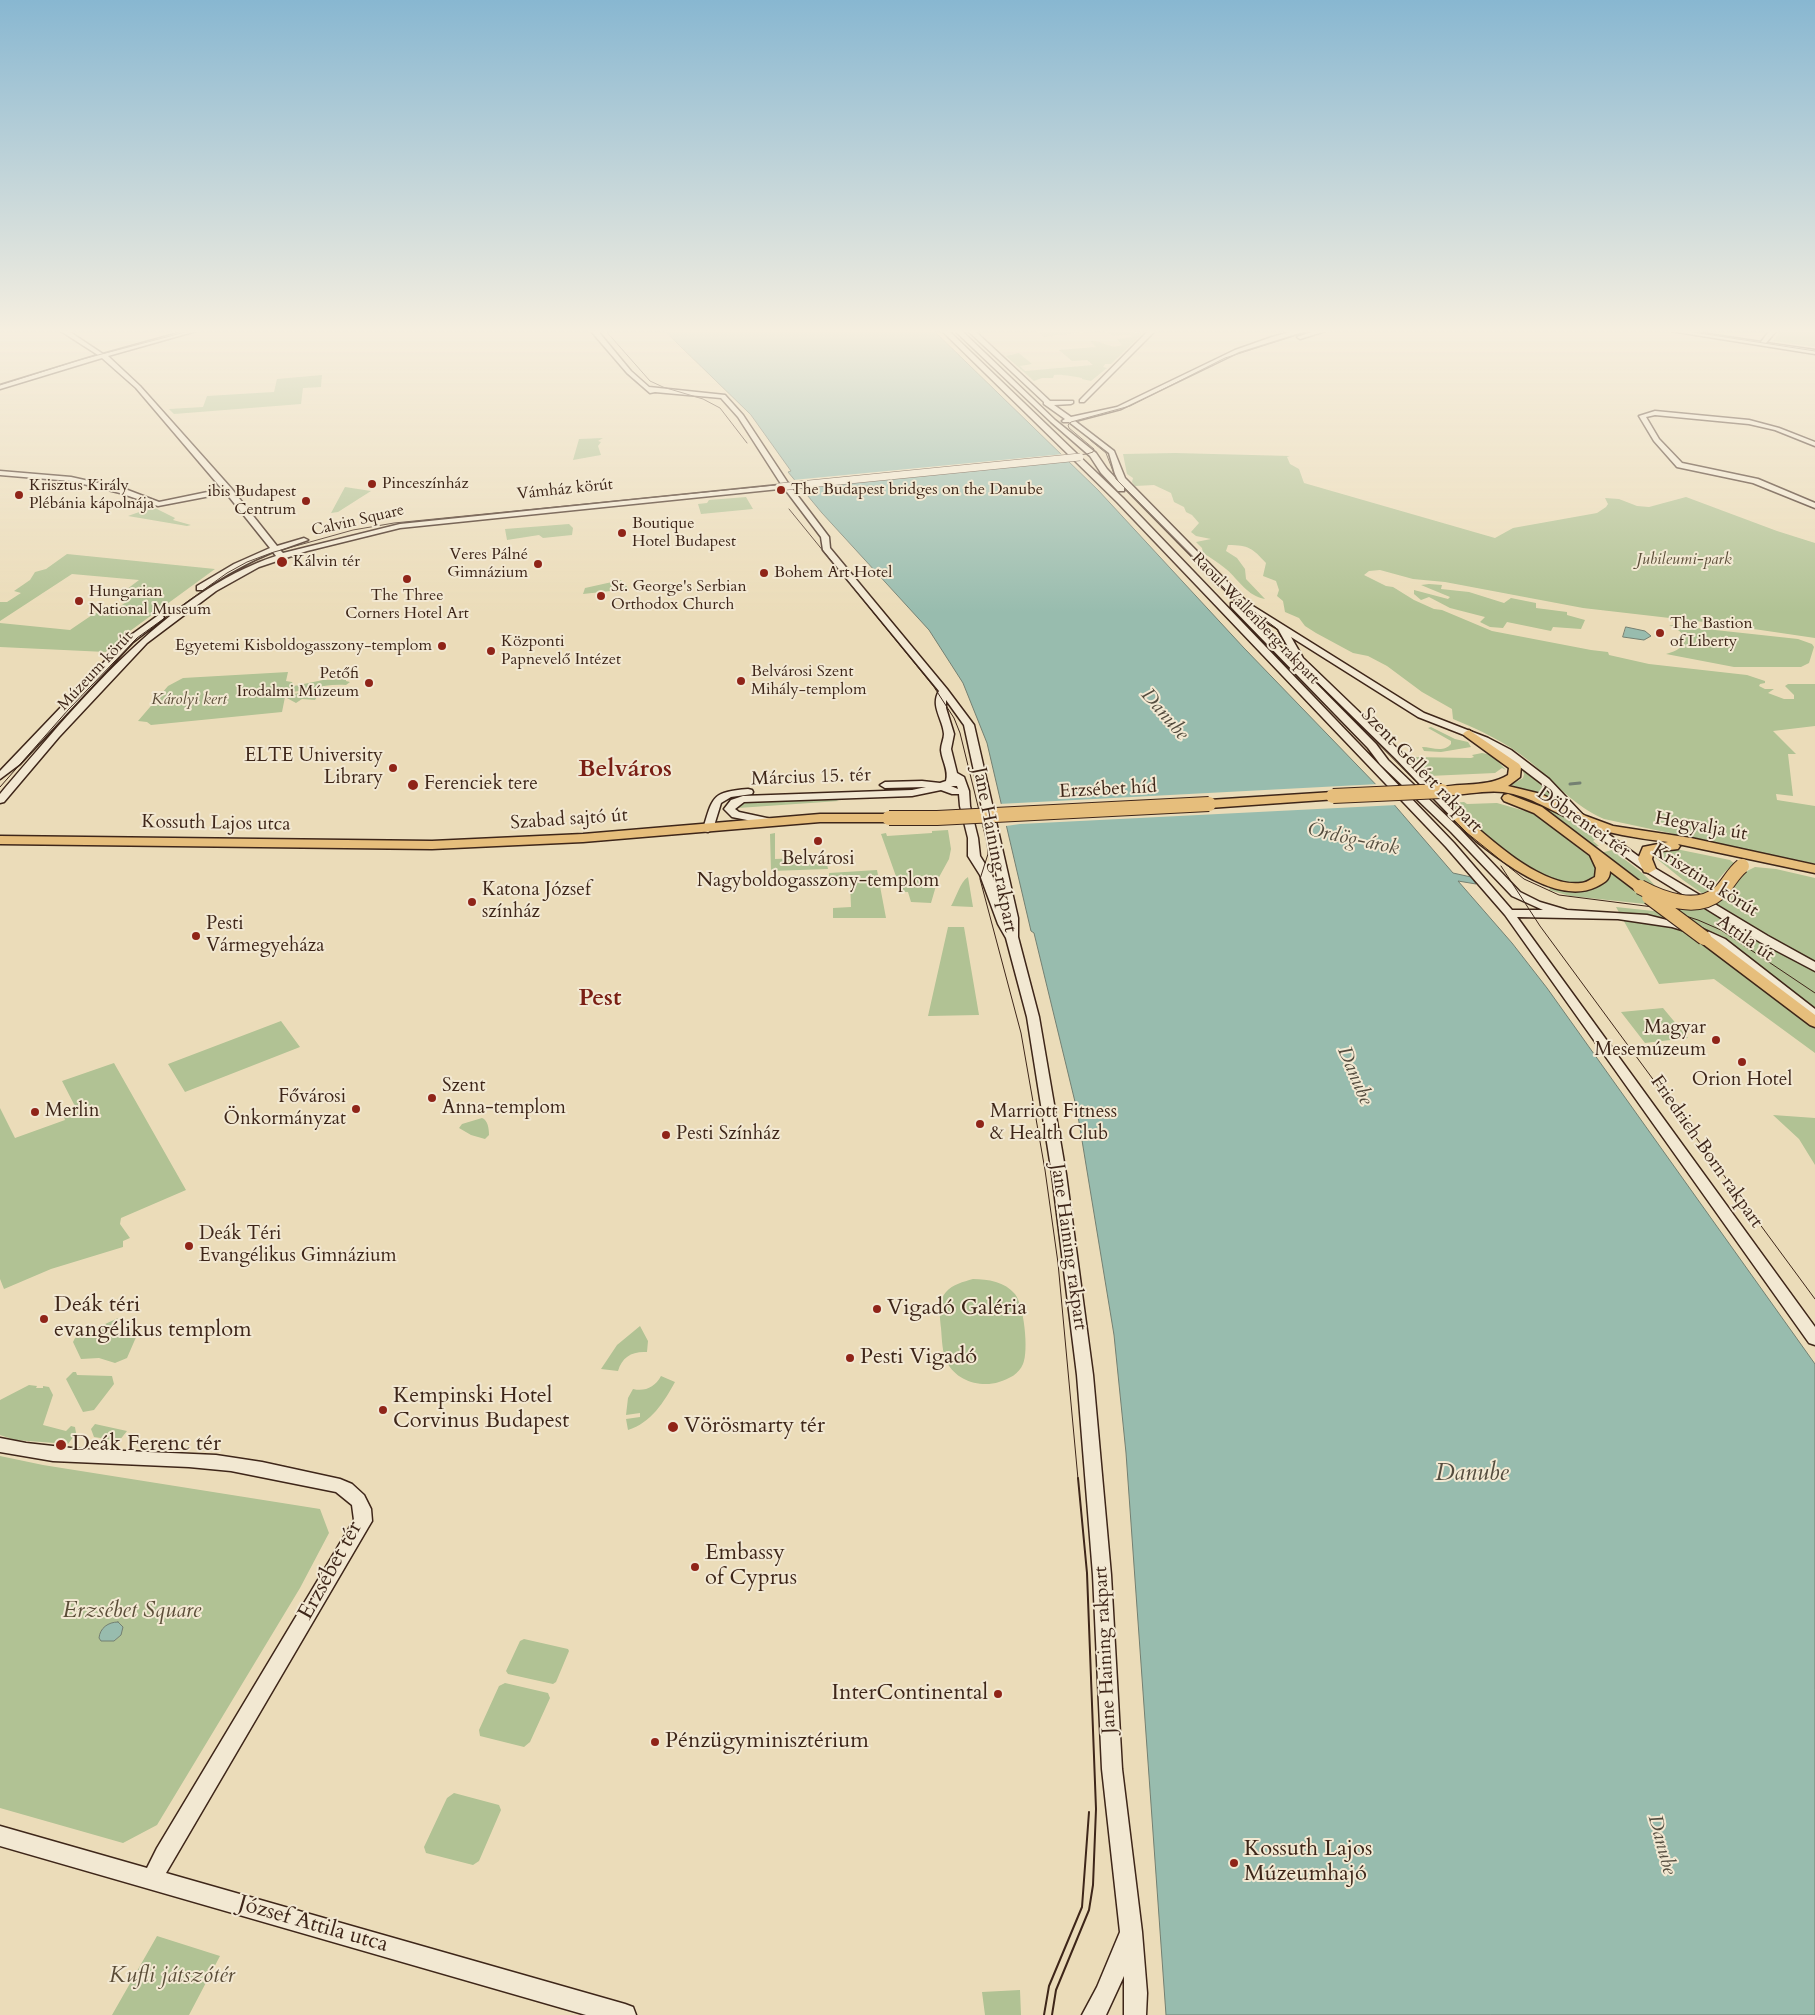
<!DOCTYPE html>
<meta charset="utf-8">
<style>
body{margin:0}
canvas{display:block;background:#ebdcb9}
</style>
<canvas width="1815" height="2015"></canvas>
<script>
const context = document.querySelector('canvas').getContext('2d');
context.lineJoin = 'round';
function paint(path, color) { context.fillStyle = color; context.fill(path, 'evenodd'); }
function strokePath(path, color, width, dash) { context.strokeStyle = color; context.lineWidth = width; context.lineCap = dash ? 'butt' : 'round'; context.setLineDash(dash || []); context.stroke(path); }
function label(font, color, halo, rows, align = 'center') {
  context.font = font + ' Cardo,serif'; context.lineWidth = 4; context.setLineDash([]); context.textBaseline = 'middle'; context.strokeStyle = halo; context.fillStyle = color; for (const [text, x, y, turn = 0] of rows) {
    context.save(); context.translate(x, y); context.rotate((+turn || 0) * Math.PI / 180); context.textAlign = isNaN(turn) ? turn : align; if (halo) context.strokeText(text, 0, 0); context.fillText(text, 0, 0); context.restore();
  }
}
paint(new Path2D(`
 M1036,330H1102L1044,337Z
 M1103,330H1124L1142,334L1111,364H1105L1103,367L1107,368L1091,381L1082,379V378C1075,377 1062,374 1054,375L1053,378H1042L1034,381L1006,356L1019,353L1032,364L1020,366L1025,371L1093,365L1087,360L1072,361L1059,350L1096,347L1090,341C1104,340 1110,350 1122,345L1117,339L1134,337L1128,335L1113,336Z
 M1782,330H1815V347L1773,341Z
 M322,375L321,387L303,388L301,404L174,414L169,409L203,407L207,396L274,392L277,379Z
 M603,438L598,441L601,442L598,446L601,455L573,460L579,439Z
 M1175,453L1290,456L1287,457L1290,464L1299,469L1304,483L1495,538L1513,528L1597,513L1606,507L1608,504L1605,498L1619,499L1637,506L1649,507L1686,497L1777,531L1815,543V638L1713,623L1583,608L1445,582L1413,579L1380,570L1369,571L1364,575L1386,586L1393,587L1414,600L1434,609L1442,610L1492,631L1591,650L1608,652L1609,655L1649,664L1747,675L1765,681V683L1760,684L1759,686L1765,689H1774L1768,693L1784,699H1794V695L1785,686L1788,684H1815V726L1773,731L1796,754H1788L1793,796L1776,794L1777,800L1815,806V864L1604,819C1575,807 1552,780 1528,760C1505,742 1480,730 1453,719L1452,709L1422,692L1387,666L1368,656L1353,653L1316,633L1305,626L1299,618L1285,612L1283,601L1277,596L1279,590L1276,581L1263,576L1266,563C1252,548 1249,545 1228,545L1226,551L1237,558L1245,569L1246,579L1265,599C1247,596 1239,580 1226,569C1219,563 1211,558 1203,553L1202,548L1196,542L1211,539L1196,536L1191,532L1199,523L1192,515L1186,512L1184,507L1174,502L1171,493L1154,485L1135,486L1132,482L1133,478L1127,474L1123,454Z
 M345,487L371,491L338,512L331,513Z
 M746,497L753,509L701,514L698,504L707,503L709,500Z
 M153,507L175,518L173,520L191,525L187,526L128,516Z
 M569,524L573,528L572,535L543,538L539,535L507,540L505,529Z
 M67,554L215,569L130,631L106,652L0,647V623L70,630L95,613L109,614L132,598L118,596L139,580L72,574L0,621V602H7L21,593L14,591L30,580L35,572L46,569Z
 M621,580L629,589L583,594L585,588Z
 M1429,584L1442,585L1441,589L1469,592L1504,603L1511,598L1536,603V608L1567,612V615L1585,620L1581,629L1553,627L1551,631L1507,622L1503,628L1490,627L1480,622L1485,617L1450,608L1429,597L1421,600L1414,594V590L1448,599L1450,597L1421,585Z
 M1669,625L1798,639L1812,644L1814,647L1809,663L1801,667H1734L1666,654C1689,648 1692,635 1669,625Z
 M288,672L286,681L292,682L294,686L323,680L346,679V681L350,682L346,685C325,683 306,691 285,693V695L300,693L306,696L317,697L315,700L302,699L296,703L285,697L282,712L151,725L147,722L138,721L168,686L183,678Z
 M1431,727L1455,739L1468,742L1471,747L1441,752L1424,751L1422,747C1432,747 1443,753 1451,744V741L1428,728Z
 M1482,753L1492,755L1506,770L1502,768L1495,773L1429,776L1412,757L1471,758L1474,757L1472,755Z
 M1522,769H1524L1558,801L1511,785L1523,778L1524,774Z
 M1495,791V790L1526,796L1562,815L1596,839L1593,841L1599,846L1594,847C1563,823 1535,798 1495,791Z
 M827,797L839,801L738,808L737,806L745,801Z
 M1464,802L1467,804L1497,803L1525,811L1529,810L1589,856L1612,850C1629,863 1648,875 1660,892L1655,905L1570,896L1549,890L1553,881C1515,862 1482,833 1451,803Z
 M948,830L951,849L949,859L938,879L931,903L911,902L908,892H902L901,885L898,882L881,834L886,833L887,836L932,833V831Z
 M775,833V859L799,858V864H827L828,869L771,871L770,834Z
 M1676,849L1730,860L1735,864C1722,871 1716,886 1703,894L1683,880L1651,854L1657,850Z
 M1755,867L1776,869L1815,878V1053L1714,979L1659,984L1616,907L1663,912L1675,908L1676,905L1732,885L1745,872Z
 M877,870L886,918H833V908L851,907L850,882H829V873Z
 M968,877L973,907L951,906C956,898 960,882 968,877Z
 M948,927H964L979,1015L928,1016Z
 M1663,1008L1688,1038L1645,1043L1621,1012Z
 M281,1021L300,1047L185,1092L168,1064Z
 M114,1063L186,1190L121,1218L120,1224L130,1238L123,1241V1247L51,1269L4,1289L0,1279V1108L15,1138L65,1120L64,1117L78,1112L62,1081Z
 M1773,1115L1815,1118V1165L1799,1139Z
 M482,1118C488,1120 489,1129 489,1135L485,1139L471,1135L459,1128L462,1124Z
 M973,1279C988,1279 1005,1282 1015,1294C1024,1305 1029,1351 1023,1364C1019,1374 1009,1379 999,1382C981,1388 956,1381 947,1362C942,1353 942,1339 941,1328C940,1316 937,1302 946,1292C953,1284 963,1282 973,1279Z
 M118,1318L108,1333L125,1338L133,1332L137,1335L127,1358L115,1363L99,1358L81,1359L73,1342L75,1338Z
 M640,1326L648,1341L647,1352C632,1351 622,1357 618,1371L601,1369L617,1345Z
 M73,1372H76L77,1375L112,1376L114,1384L94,1410L83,1412L66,1379Z
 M661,1376L675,1382C664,1402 651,1423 628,1430L626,1419L640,1417V1413L626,1415L628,1398L633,1389C645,1392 655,1387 661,1376Z
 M29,1385L37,1386L36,1388H43V1386L49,1387L53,1395L43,1425L66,1431L71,1426L75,1427L76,1433L68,1444L15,1440L0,1435V1400Z
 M95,1424L127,1431L119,1441L94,1437L91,1429Z
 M0,1456L43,1465L320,1509L329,1533L300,1588L157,1825L123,1843L0,1808Z
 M524,1639L568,1649L569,1651L556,1682L553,1684L508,1674L506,1671L520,1641Z
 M505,1683L548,1693L550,1698L530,1742L524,1747L480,1736L479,1730L499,1686Z
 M454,1793L499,1805L501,1810L479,1861L473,1865L426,1853L424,1847L447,1798Z
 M157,1936L220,1956L189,2015H112Z
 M1020,1990L1021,2015H985L982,1992Z`), '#b1c294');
const water = new Path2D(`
 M664,330H933L1098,490L1244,648L1385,794L1453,873L1471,877L1476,884L1458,881L1512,943L1547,988L1815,1364V2015H1166L1126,1453L1114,1335L1077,1110L1034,933L1031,931L987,743L963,683L929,630L822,513L788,472L791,471L751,415Z
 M1626,627L1645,631L1651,636L1644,640L1623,637Z
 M118,1622L123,1627L121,1635L114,1641H101L99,1638C100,1628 108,1622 118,1622Z`);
paint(water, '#98bcae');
strokePath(water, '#748072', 1);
paint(new Path2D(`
 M1064,454L1070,460L798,487L793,480Z
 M1379,784L1397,805L1020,824L1006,826H1004L999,804Z`), '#ebdcb9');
strokePath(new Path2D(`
 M1570,784L1580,783`), '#748072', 3);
const secondary = new Path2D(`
 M59,330H67L103,354L189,330H200L108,356L140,386L231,488L277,546L304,538L308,540L280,550L283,553L400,524L779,485L783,487L779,489L400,528L307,551L259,567L216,591L147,643L59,737L4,802L0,803V794C74,708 166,592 276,556L273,552C248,562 225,575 203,590H197V586L234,564L270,548L226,493L158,506L120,493L71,481L0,475V471L71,477L125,489L159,502L222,489L136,388L102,358L0,389V385L98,355Z
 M590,330H597L631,371L649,387L725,395L743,415L788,483L829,537L830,548L947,689L974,725L1018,918V937L1039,1017L1066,1174L1093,1375L1111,1575L1122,1769L1142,1932L1147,1993L1146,2015H1124V1976L1106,2015H1082L1097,1987L1120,1932L1102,1769L1093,1575L1077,1375L1052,1174L1027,1017L1006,938L998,924L980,875L968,856V838L960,806L959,794H952L941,790L912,796L744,802L735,809L739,812L776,820L777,822L772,825L732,817L724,809L731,800L743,796L912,790L926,787L885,788L880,785L885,782L922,781L940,783L946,781C949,770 942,761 941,750C941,744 944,739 944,734C943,719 930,706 939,691L823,550L821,537L781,484L738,417L721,398L655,392L650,393L627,373ZM946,700L964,725L1004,909L992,875L980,856L978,838L970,806L969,791L964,777L957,773L951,749L954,734L946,708ZM951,786H957L958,789Z
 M941,330H948L1123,498L1454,843L1512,910H1543L1512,896L1451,832L1380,764L1368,748L1231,607V603H1237L1376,744L1388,760L1459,828L1520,892L1540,902L1567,910L1647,915L1703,929L1725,939L1815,1009V1019L1811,1018L1717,945L1695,934L1672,927L1618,919L1517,917L1815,1327V1345L1809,1343L1505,915L1446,847L1117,502Z
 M954,330H961L1055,420L1096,453L1107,469L1124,487V491H1118L1101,473L1090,456L1051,422Z
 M967,330H974L1050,401H1073V403L1071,404L1054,405L1071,417L1117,407L1235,350L1272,337L1297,330H1309L1239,352L1121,409L1075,421L1114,451L1125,478L1248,603L1424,713L1488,738L1511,750L1549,779L1585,817L1653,867L1768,936L1815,962V971L1760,942L1645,871L1577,821L1541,783L1503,754L1482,742L1418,717L1291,637L1303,658L1403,754L1465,820L1460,823L1456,822L1395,758L1296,661L1278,629L1242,607L1119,482L1115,474L1109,453L1069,422H1063L1062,421L1065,419L1044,404V402Z
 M1149,330H1156L1084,402H1080V400Z
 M1318,330H1329L1300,339L1297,337Z
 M1664,330H1682L1761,342L1770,330H1777L1766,343L1815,350V354Z
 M1655,411L1749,420L1779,428L1815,442V446L1775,430L1749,424L1655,415L1646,417L1659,439L1682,463L1758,479L1815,503V508L1753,483L1677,467L1654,441L1639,416Z
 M160,614L164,617L163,619L133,642L20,764L0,779V771L127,638Z
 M748,789L752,790L753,792L752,794L731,797L721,803L713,829L708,832L704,831L703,829C713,796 712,792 748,789Z
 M0,1438L26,1443L80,1449L216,1455L262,1462L340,1479L352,1484L364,1495L371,1509L372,1521L369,1526L166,1873L625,2004L633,2007L636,2015H586L0,1846V1826L147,1868L157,1848L354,1520L352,1505L336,1492L231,1471L189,1467L53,1461L0,1452Z`);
const primary = new Path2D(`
 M1469,730L1519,764L1521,767L1520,777L1508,786L1541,794L1586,816L1613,826L1691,838L1815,865V873L1678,844L1680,846L1678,849L1654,852L1652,859L1656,869L1649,873L1644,872L1638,859L1643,847L1668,842C1637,838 1607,834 1578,822C1552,812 1531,796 1503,792C1483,789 1453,798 1438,794L1436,791L1438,788C1461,782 1487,788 1508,775L1509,768L1465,736L1463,734L1465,732Z
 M1333,792L1339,796L1337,799L1209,808L1203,804L1209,800Z
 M1508,794L1542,807L1647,887L1645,890H1635L1610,871C1610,880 1604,883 1596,887C1558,905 1505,864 1476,841C1469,834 1460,828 1454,820L1460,816L1465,817C1491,840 1543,888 1581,883C1586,883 1591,879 1595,877L1596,868L1590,855L1534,813L1504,801L1502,798L1504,795Z
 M820,814H889L895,818L889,822H820L583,842L432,849L0,844V836L432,841L583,834Z
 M1704,934L1709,935L1815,1015V1027L1810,1025L1699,941L1697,938L1699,935Z`);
strokePath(secondary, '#3e2619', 3);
strokePath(primary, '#3e2619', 3);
paint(secondary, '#f2e8d2');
paint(primary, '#e6be7c');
strokePath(new Path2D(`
 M605,330L650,381L663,387L703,399L720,408L747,443
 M1680,330L1815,351
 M0,385L79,360L193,330
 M1090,440L1106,453L1116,479L1231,595L1276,628L1291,655L1301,666L1467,833L1524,879L1559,895L1661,908L1698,920L1721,930L1815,993
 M789,509L934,687L954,718L960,733L987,843L988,854L980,879L1021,1033L1045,1170L1058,1263L1078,1479
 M0,787L68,710L137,638L227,573L247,562L274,552L353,530L394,523L1087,454L1093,452L1094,449L1069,428L1068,425L1071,422L1130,406L1225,358L1313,330
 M1501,866L1540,926L1815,1299`), '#3e2619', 1);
strokePath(new Path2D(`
 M1044,2015L1049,1986L1082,1907L1089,1812
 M1052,2015L1056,1990L1089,1910L1093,1885L1096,1809L1087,1573L1078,1478`), '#3e2619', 2);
const secondaryBridge = new Path2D(`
 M779,487L1080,457`);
const primaryBridge = new Path2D(`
 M1333,796L1442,791
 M889,818H937L1209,804
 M1640,887C1662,899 1697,912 1719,893C1728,885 1732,874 1742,866
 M1649,897L1704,938`);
strokePath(secondaryBridge, '#3e2619', 8, []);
strokePath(primaryBridge, '#3e2619', 16, []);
strokePath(secondaryBridge, '#f2e8d2', 7);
strokePath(primaryBridge, '#e6be7c', 14);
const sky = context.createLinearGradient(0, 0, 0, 613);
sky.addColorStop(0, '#88b7d1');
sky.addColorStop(0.54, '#f6efe0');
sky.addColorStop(1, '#f6efe000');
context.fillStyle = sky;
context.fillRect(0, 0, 1815, 613);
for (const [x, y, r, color] of [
 [372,484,5,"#8f2418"],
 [781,490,5,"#8f2418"],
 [19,495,5,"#8f2418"],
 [306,501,5,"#8f2418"],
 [622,533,5,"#8f2418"],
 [282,562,6,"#8f2418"],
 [538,564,5,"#8f2418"],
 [764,573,5,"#8f2418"],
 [407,579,5,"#8f2418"],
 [601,596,5,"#8f2418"],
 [79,601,5,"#8f2418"],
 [1660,633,5,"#8f2418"],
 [442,646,5,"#8f2418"],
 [491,651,5,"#8f2418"],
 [741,681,5,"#8f2418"],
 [369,683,5,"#8f2418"],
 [393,768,5,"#8f2418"],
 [413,785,6,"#8f2418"],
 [818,841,5,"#8f2418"],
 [472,902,5,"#8f2418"],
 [196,936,5,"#8f2418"],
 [1716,1040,5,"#8f2418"],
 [1742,1062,5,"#8f2418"],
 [432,1098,5,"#8f2418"],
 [356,1109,5,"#8f2418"],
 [35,1112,5,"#8f2418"],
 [980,1124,5,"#8f2418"],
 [666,1135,5,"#8f2418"],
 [189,1246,5,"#8f2418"],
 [877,1309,5,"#8f2418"],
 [44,1319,5,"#8f2418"],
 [850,1358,5,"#8f2418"],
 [383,1410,5,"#8f2418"],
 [673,1427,6,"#8f2418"],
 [61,1445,6,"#8f2418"],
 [695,1567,5,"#8f2418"],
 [998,1694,5,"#8f2418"],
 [655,1742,5,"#8f2418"],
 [1234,1863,5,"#8f2418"]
]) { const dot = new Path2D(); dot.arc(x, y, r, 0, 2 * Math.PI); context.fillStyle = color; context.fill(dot); strokePath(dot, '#f2e8d2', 2); }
label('16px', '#3e2619', '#f2e8d2', [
 ["Pinceszínház",382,484],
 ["Krisztus Király",29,486],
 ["Plébánia kápolnája",29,504],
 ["The Budapest bridges on the Danube",791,490],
 ["ibis Budapest",296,492,"right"],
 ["Centrum",296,510,"right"],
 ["Boutique",632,524],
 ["Hotel Budapest",632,542],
 ["Veres Pálné",528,555,"right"],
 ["Gimnázium",528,573,"right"],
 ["Kálvin tér",293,562],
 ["Bohem Art Hotel",774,573],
 ["St. George's Serbian",611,587],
 ["Orthodox Church",611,605],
 ["Hungarian",89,592],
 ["National Museum",89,610],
 ["The Three",407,596,"center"],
 ["Corners Hotel Art",407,614,"center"],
 ["The Bastion",1670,624],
 ["of Liberty",1670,642],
 ["Központi",501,642],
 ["Papnevelő Intézet",501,660],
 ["Egyetemi Kisboldogasszony-templom",432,646,"right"],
 ["Belvárosi Szent",751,672],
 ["Mihály-templom",751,690],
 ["Petőfi",359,674,"right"],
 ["Irodalmi Múzeum",359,692,"right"]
], 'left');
label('16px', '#3e2619', '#f2e8d2', [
 ["Vámház körút",565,490,-6],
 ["Calvin Square",358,521,-13],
 ["Raoul Wallenberg rakpart",1255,619,46],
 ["Múzeum körút",96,671,-47]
]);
label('italic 16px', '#5b4d38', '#f2e8d2', [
 ["Jubileumi-park",1684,560],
 ["Károlyi kert",189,700]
]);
label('19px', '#3e2619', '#f2e8d2', [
 ["ELTE University",383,757,"right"],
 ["Library",383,779,"right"],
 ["Ferenciek tere",424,785],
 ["Belvárosi",818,860,"center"],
 ["Nagyboldogasszony-templom",818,882,"center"],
 ["Katona József",482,891],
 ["színház",482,913],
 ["Pesti",206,925],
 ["Vármegyeháza",206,947],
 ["Magyar",1706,1029,"right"],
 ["Mesemúzeum",1706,1051,"right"],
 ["Orion Hotel",1742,1081,"center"],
 ["Szent",442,1087],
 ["Anna-templom",442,1109],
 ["Fővárosi",346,1098,"right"],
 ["Önkormányzat",346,1120,"right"],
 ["Merlin",45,1112],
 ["Marriott Fitness",990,1113],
 ["& Health Club",990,1135],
 ["Pesti Színház",676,1135],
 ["Deák Téri",199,1235],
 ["Evangélikus Gimnázium",199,1257]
], 'left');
label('19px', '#3e2619', '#f2e8d2', [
 ["Szent Gellért rakpart",1421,771,46],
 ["Március 15. tér",811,778,-2],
 ["Erzsébet híd",1108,790,-3],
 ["Szabad sajtó út",569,820,-4],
 ["Döbrentei tér",1583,823,35],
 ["Kossuth Lajos utca",216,824,1],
 ["Hegyalja út",1701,827,10],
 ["Jane Haining rakpart",994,850,79],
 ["Krisztina körút",1705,881,32],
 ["Attila út",1745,939,35],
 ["Friedrich Born rakpart",1706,1152,55],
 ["Jane Haining rakpart",1068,1247,82],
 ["Jane Haining rakpart",1106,1650,-93]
]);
label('italic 20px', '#544c3e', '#f2e8d2', [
 ["Danube",1164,715,49],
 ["Ördög-árok",1353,840,12],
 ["Danube",1354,1076,67],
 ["Danube",1661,1845,75]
]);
label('22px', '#3e2619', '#f2e8d2', [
 ["Deák téri",54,1306],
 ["evangélikus templom",54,1331],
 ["Vigadó Galéria",887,1309],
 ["Pesti Vigadó",860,1358],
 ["Kempinski Hotel",393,1397],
 ["Corvinus Budapest",393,1422],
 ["Vörösmarty tér",684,1427],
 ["Deák Ferenc tér",72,1445],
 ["Embassy",705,1554],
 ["of Cyprus",705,1579],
 ["InterContinental",988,1694,"right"],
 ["Pénzügyminisztérium",665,1742],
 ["Kossuth Lajos",1244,1850],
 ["Múzeumhajó",1244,1875]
], 'left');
label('22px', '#3e2619', '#f2e8d2', [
 ["Erzsébet tér",331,1571,-61],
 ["József Attila utca",313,1925,16]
]);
label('italic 22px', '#5b4d38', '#f2e8d2', [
 ["Erzsébet Square",132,1612],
 ["Kufli játszótér",172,1977]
]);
label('bold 24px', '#7a1f14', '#f2e8d2', [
 ["Belváros",625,770],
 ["Pest",600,999]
]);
label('italic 24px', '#544c3e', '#f2e8d2', [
 ["Danube",1472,1474]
]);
</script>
